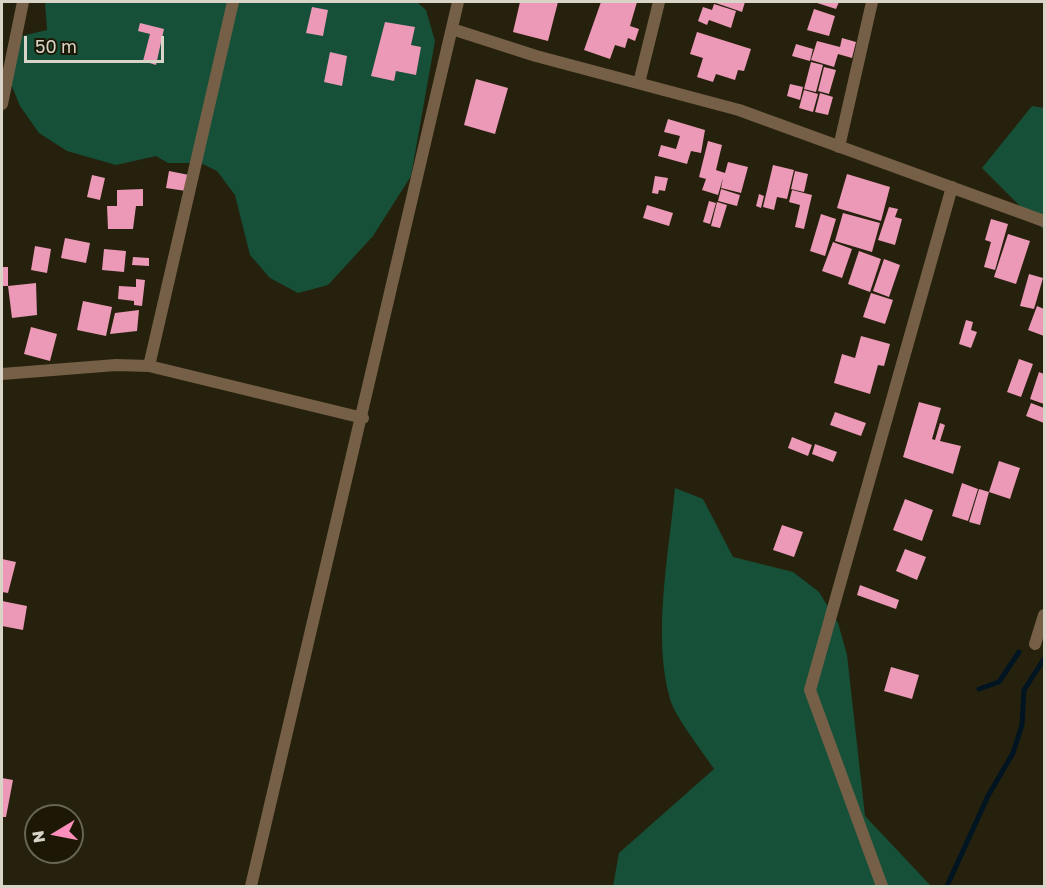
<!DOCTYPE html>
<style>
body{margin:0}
#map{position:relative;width:1046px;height:888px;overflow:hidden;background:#26210d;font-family:"Golos Text",sans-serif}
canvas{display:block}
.frame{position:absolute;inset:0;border:3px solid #d8d5c8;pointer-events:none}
.north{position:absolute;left:24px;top:804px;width:60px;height:60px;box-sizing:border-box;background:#1d1805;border:2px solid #686453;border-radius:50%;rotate:260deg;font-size:16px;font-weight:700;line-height:24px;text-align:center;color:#d8d5c8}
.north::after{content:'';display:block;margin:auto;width:21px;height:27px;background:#fe8ebc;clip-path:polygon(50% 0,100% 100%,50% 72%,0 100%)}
.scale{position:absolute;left:24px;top:36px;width:140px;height:27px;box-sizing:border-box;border:3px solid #d8d5c8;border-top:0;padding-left:8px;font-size:18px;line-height:21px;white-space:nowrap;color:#d8d5c8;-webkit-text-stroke:4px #1d1805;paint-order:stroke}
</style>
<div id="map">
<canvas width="1046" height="888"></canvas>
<div class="frame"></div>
<div class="north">N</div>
<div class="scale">50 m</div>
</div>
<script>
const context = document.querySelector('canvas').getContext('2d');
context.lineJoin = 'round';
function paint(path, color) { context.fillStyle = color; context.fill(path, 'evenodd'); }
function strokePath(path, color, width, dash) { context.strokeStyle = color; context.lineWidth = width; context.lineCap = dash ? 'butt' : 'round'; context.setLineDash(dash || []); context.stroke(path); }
paint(new Path2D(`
 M45,2H417L426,10L435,41L411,176L373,236L328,285L298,293L270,278L250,255L235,195L217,171L201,163H168L156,156L116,165L67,151L39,133L20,106L8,77L18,37L47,30Z
 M1032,106L1044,108V230L982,168Z
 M675,488L703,499L733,557L793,572L819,592L838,623L847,655L865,816L931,886H613L619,853L714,769C703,752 675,717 670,699C652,635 669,554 675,488Z`), '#165038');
strokePath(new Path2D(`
 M979,689L999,682L1019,652
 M947,886L988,796L1013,753L1022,725L1024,690L1044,659`), '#001521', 5);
paint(new Path2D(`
 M520,2H558L548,41L513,32Z
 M601,2H637L630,26L639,29L635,41L628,38L625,48L615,45L610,59L584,50Z
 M713,2H745L742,12Z
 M814,2H839L836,9Z
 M714,4L736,11L731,28L709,20L707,25L698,21L703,7L712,10Z
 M312,7L328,10L323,36L306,33Z
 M814,9L835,16L829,36L807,30Z
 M385,22L415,27L411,45L421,47L416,75L396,71L394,81L371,76Z
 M140,23L164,29L156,65L143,61L150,34L138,31Z
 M697,32L751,49L744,71L738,70L735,80L716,74L713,82L697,77L703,58L690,54Z
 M842,38L856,42L852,58L838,54L834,67L811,60L817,41L840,47Z
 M796,44L813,49L810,61L792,56Z
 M330,52L347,56L342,86L324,82Z
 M811,62L823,65L816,92L804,89Z
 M824,67L836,70L829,94L818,91Z
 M476,79L508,88L495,134L464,125Z
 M790,84L803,87L800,100L787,96Z
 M804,90L818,94L813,112L799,108Z
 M820,93L833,97L828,115L815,112Z
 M668,119L705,130L701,153L691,151L687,164L658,156L661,145L676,149L680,136L664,132Z
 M708,141L722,145L716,170L725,173L728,162L748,167L741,193L721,188L723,178L718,195L702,190L706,179L699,177Z
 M773,165L794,170L787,199L777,197L774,210L763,207Z
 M169,171L189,175L186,191L166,188Z
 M795,171L808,174L804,192L791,189Z
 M847,174L890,187L881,221L837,208Z
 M92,175L105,178L100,200L87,197Z
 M655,176L668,178L665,191L659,190L658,194L652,193Z
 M143,189V206H136L133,229H108L107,206H117V190Z
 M721,189L740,195L737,206L718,201Z
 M792,190L812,195L804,229L795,227L800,205L789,202Z
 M759,194L764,196L761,208L756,206Z
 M709,201L716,203L710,224L703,222Z
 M717,202L727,205L720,228L711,226Z
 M647,205L673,213L669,226L643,218Z
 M889,207L898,209L895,217L902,219L895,245L878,240Z
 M843,213L880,223L872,252L835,241Z
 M821,214L836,219L825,256L810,251Z
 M991,219L1008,224L995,270L984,267L991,242L985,240Z
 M1008,234L1030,241L1016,284L994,277Z
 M65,238L90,243L86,263L61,258Z
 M833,242L852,249L842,278L822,271Z
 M35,246L51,249L47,273L31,270Z
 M104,249L126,251L124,272L102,270Z
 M859,251L881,259L870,292L848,284Z
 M133,257L149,258V266L132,265Z
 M884,259L900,265L889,297L873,291Z
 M2,267H8V286L36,283L37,315L12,318L8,286H2Z
 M1029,274L1043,278L1034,309L1020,306Z
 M136,279L145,280L142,306L134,305V301L118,299L119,286L136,287Z
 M871,293L893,300L885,324L863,317Z
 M83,301L112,307L106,336L77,330Z
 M1037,306L1044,309V336L1028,330Z
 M139,310L137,331L110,334L115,313Z
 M966,320L973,322L971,330L977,332L971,348L959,344Z
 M31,327L57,334L50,361L24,354Z
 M861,336L890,344L884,366L878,365L870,394L834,383L842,354L855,358Z
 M1019,359L1033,364L1021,397L1007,392Z
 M1039,372L1044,374V404L1030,399Z
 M919,402L941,408L932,439L935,440L940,423L945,425L940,441L961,446L953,474L903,457Z
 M1031,403L1044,408V423L1026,416Z
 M835,412L866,423L861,436L830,425Z
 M792,437L812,445L808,456L788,448Z
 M815,444L837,452L833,462L812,454Z
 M999,461L1020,468L1010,499L989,492Z
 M962,483L978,489L968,521L952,516Z
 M979,489L989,492L980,525L969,522Z
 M905,499L933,510L922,541L893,530Z
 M782,525L803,532L794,557L773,550Z
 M905,549L926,557L917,580L896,571Z
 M2,559L16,562L8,593L2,592Z
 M860,585L899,600L896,609L857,595Z
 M2,601L27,606L23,630L2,626Z
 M891,667L919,675L912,699L884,691Z
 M2,778L13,780L6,817H2Z`), '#eb99b6');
strokePath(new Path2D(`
 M839,147L872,2
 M1035,644L1044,615
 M882,886L810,690L952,187`), '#755f46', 12);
strokePath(new Path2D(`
 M452,29L536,56L739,110L1044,221
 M639,83L659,2
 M2,104L23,2
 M149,366L233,2
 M2,374L116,365L149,366L363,418
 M251,886L458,2`), '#755f46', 12);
</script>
